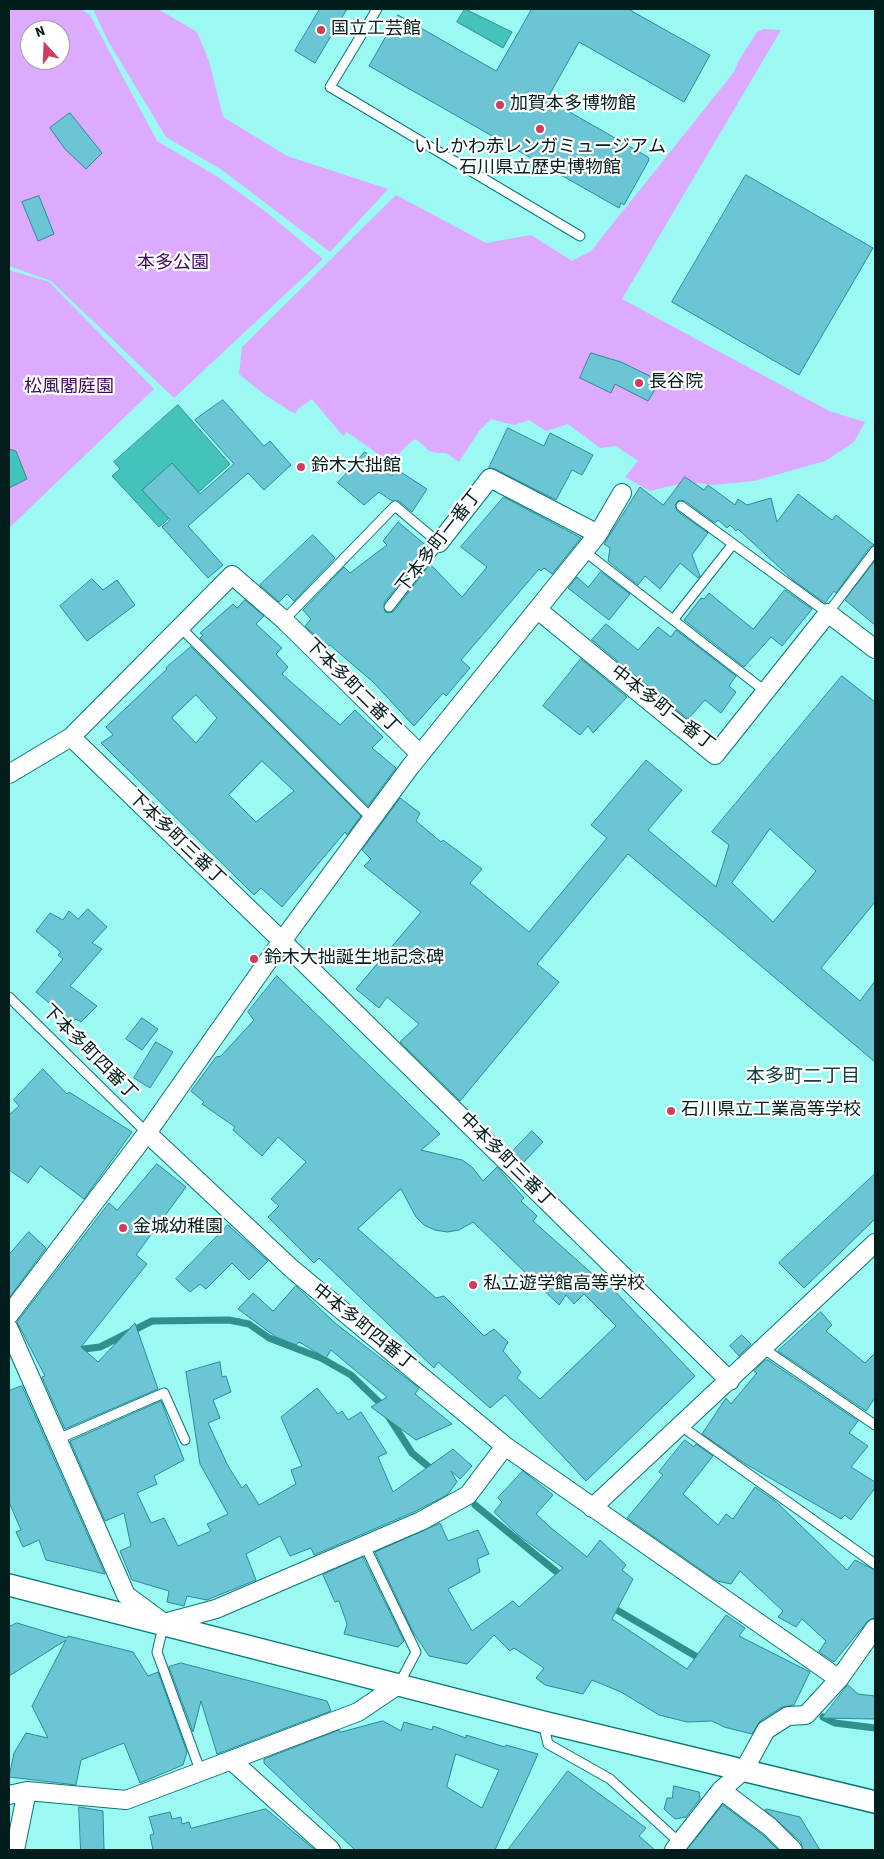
<!DOCTYPE html>
<meta charset="utf-8">
<style>
body{margin:0}
#map{position:relative;width:884px;height:1859px;overflow:hidden;background:#9cf8f2;font-family:"Source Sans 3",sans-serif}
canvas{display:block}
.frame{position:absolute;inset:0;border:10px solid #011d1c;pointer-events:none}
.north{position:absolute;left:20px;top:20px;width:50px;height:50px;box-sizing:border-box;background:#fff;border:1px solid #99a5a4;border-radius:50%;rotate:340deg;font-size:14px;font-weight:700;line-height:20px;text-align:center;color:#011d1c}
.north::after{content:'';display:block;margin:auto;width:18px;height:22px;background:#cc3d60;clip-path:polygon(50% 0,100% 100%,50% 72%,0 100%)}
</style>
<div id="map">
<canvas width="884" height="1859"></canvas>
<div class="frame"></div>
<div class="north">N</div>
</div>
<script>
const context = document.querySelector('canvas').getContext('2d');
context.lineJoin = 'round';
function paint(path, color) { context.fillStyle = color; context.fill(path, 'evenodd'); }
function strokePath(path, color, width, dash) { context.strokeStyle = color; context.lineWidth = width; context.lineCap = dash ? 'butt' : 'round'; context.setLineDash(dash || []); context.stroke(path); }
function label(font, color, halo, rows, align = 'center') {
  context.font = font + ' "Source Sans 3","Noto Sans JP",sans-serif'; context.lineWidth = 4.5; context.setLineDash([]); context.textBaseline = 'middle'; context.strokeStyle = halo; context.fillStyle = color; for (const [text, x, y, turn = 0] of rows) {
    context.save(); context.translate(x, y); context.rotate((+turn || 0) * Math.PI / 180); context.textAlign = isNaN(turn) ? turn : align; if (halo) context.strokeText(text, 0, 0); context.fillText(text, 0, 0); context.restore();
  }
}
paint(new Path2D(`
 M9,9H81L90,15L157,141L218,177L266,212L323,259L174,398L51,281L9,266ZM30,30H60V60H30Z
 M93,9H158L197,32L209,61L223,117L287,156L388,189L330,252L222,170L166,137L108,41Z
 M764,29L781,30L622,299L829,411L865,422L854,442L825,461L754,481L713,485L687,482L650,491L625,477L638,461L616,446L600,448L568,424L546,431L529,420L514,425L491,419L479,431L459,462L446,453H438L429,451L416,439C403,445 399,459 385,464L374,451L347,432L343,436L312,399L298,409L295,414L265,395L239,374L242,347L396,195L486,243L531,235L572,261L591,251L734,72C739,57 749,46 757,32Z
 M9,270L49,282L154,389L9,528Z`), '#dcaaff');
const water = new Path2D(`
 M465,9L512,32L503,48L457,22Z
 M178,405L230,464L159,527L112,476L120,469L114,462Z
 M9,449L16,451L27,479L9,488Z`);
paint(water, '#44c2bc');
strokePath(water, '#30908c', 1);
strokePath(new Path2D(`
 M76,1350L100,1347L152,1321L229,1320L249,1324L269,1338L321,1358L351,1375L379,1402L412,1453L435,1472
 M475,1505L564,1578
 M610,1606L704,1661
 M823,1717L835,1723L875,1728`), '#30908c', 7);
const building = new Path2D(`
 M320,9H347L315,63L295,51Z
 M532,9H628L710,55L684,102L579,42L547,99L648,157L649,160L624,205L621,203L619,208L369,66L398,15L496,71Z
 M70,113L102,153L86,169L65,149L50,128Z
 M746,175L873,248L799,375L672,302Z
 M39,196L54,234L38,241L22,202Z
 M591,353L621,362L660,381L648,401L615,384L611,393L580,378Z
 M223,400L264,446L270,441L291,465L264,490L248,473L188,526L223,565L208,578L162,527L170,520L142,490L172,463L200,494L234,464L195,420Z
 M508,428L544,446L550,433L593,455L582,475L572,470L556,500L495,469L489,468Z
 M365,452L392,476L396,469L427,489L412,512L399,501H392L379,492L364,505L338,483Z
 M685,477L704,490L708,485L735,505L738,499L747,505L771,498L777,522L798,494L832,520L836,515L874,545L870,547L836,593L834,591L825,603L793,580L738,529L736,531L730,525L727,528L718,520L715,523L685,501L679,500L675,505L677,511L708,533L692,555L700,576L698,578L680,563L660,589L645,576L638,585L608,561L610,548L604,544L640,487L663,505Z
 M504,497L581,538L552,574L544,568L541,571L539,569L461,660L470,668L446,696L443,693L414,726L373,682L330,645L327,647L305,626L311,619L303,610L344,567L350,573L387,545L383,541L398,522L428,547L384,603L385,612L389,613L394,611L430,564L462,597L487,567L461,547Z
 M313,535L335,558L294,601L287,594L279,602L260,585Z
 M875,561V625L845,600Z
 M601,572L630,594L609,620L568,588L577,577L588,587Z
 M92,579L103,590L117,580L135,605L87,641L60,606Z
 M785,590L812,609L782,646L771,637L744,667L684,620L701,598L704,599L709,593L753,629Z
 M245,600L264,616L256,624L282,648L276,654L288,667L282,674L340,725L355,710L383,737L372,748L396,768L368,806L200,638L203,635L200,633L233,604L237,608Z
 M606,624L638,650L658,627L671,637L676,630L736,676L729,686L736,692L721,713L705,700L688,719L592,640Z
 M191,647L361,816L347,835L345,832L282,907L261,888L254,895L101,743L113,735L106,727L167,669L166,668ZM196,695L217,718L196,743L172,718ZM262,761L294,791L256,822L229,795Z
 M581,659L627,697L593,733L588,726L580,735L543,706Z
 M842,676L875,702V902L821,968L860,1001L875,981V1062L628,854L537,964L559,982L460,1101L400,1042L419,1024L387,997L379,1008L356,989L421,912L364,866L371,859L362,850L400,798L420,813L416,821L441,842L443,840L482,869L470,883L529,932L607,838L591,825L646,760L682,790L648,830L716,887L729,845L712,832ZM770,829L816,871L773,922L732,883Z
 M88,909L107,927L92,943L102,949L70,986L97,1006L81,1022L76,1019L72,1022L36,992L63,959L58,955L61,952L36,931L50,913L63,920L69,911L78,919Z
 M277,976L440,1134L421,1150L462,1160L472,1167L483,1181L497,1167L524,1198L521,1201L537,1216L533,1221L606,1286L608,1284L695,1376L586,1481L505,1395L490,1408L438,1362L434,1368L319,1258L314,1263L268,1217L279,1206L271,1199L306,1162L278,1137L262,1156L233,1130L235,1127L202,1104L204,1102L191,1091L216,1057L221,1056L254,1020L248,1012ZM401,1189L416,1217L424,1225L435,1230L447,1232L459,1230L473,1222L559,1305L566,1295L574,1304L584,1294L616,1326L540,1399L517,1378L521,1372L503,1351L508,1342L494,1329L484,1336L444,1296L436,1298L358,1229Z
 M142,1018L158,1029L142,1050L126,1039Z
 M156,1042L173,1052L150,1088L134,1078Z
 M43,1069L67,1094L69,1092L132,1132L84,1199L40,1166L28,1183L9,1170V1115L19,1106L14,1100Z
 M532,1131L543,1142L523,1163L512,1152Z
 M157,1164L186,1187L136,1255L147,1264L81,1347L98,1362L135,1323L158,1389L65,1429L42,1377L45,1376L17,1322L109,1203L117,1210Z
 M875,1174V1219L804,1288L779,1263Z
 M228,1225L268,1261L249,1280L232,1263L206,1289L200,1284L190,1292L176,1279Z
 M29,1232L46,1248L9,1298V1255Z
 M296,1286L335,1323L419,1388L415,1394L452,1424L416,1440L371,1407L387,1397L331,1350L326,1358L299,1342L296,1345L276,1337L238,1309L253,1293L273,1311Z
 M821,1312L832,1325L826,1331L865,1363L875,1353V1398L866,1411L778,1351Z
 M742,1335L751,1344L739,1356L730,1346Z
 M766,1360H768L858,1421L849,1433L868,1446L851,1467L875,1482V1488L851,1520L845,1515L841,1519L744,1463L702,1434L726,1398L731,1404L757,1373L754,1371Z
 M220,1362L222,1377L226,1376L231,1392L213,1400L220,1418L208,1423L228,1466L242,1488L246,1484L259,1505L296,1484L291,1470L302,1466L281,1417L317,1388L338,1414L342,1411L348,1420L361,1412L387,1453L378,1457L393,1492L453,1449L472,1466L460,1479L451,1471L457,1482L447,1495L416,1511L314,1555L311,1548L290,1556L280,1536L246,1554L256,1580L207,1600L187,1596L184,1606L167,1602L169,1591L132,1580L120,1551L131,1546L124,1513L105,1521L70,1441L161,1401L184,1460L154,1476L157,1484L137,1493L151,1523L164,1518L178,1546L211,1531L207,1524L228,1514L200,1464L186,1372Z
 M22,1386L105,1574L46,1560L39,1540L23,1547L16,1532L21,1530L9,1502V1391Z
 M685,1440L694,1447L696,1444L713,1456L683,1494L718,1525L726,1514L733,1519L755,1487L774,1500L847,1570L855,1560L875,1570V1617L867,1622L834,1662L819,1652L826,1641L802,1619L796,1627L778,1617L783,1611L740,1571L731,1584L717,1581L627,1518L663,1475L659,1472Z
 M523,1471L553,1495L536,1514L550,1527L587,1557L600,1540L626,1565L622,1570L633,1579L612,1619L687,1669L726,1615L745,1628L739,1636L810,1672L794,1705L782,1707L760,1721L752,1734L724,1727L712,1721L687,1722L659,1715L621,1692L592,1680L583,1694L545,1685L536,1678L544,1668L514,1648L510,1651L494,1635L467,1664L429,1656L413,1632L375,1552L440,1523L448,1541L478,1530L489,1554L477,1559L480,1572L448,1589L472,1631L513,1601L519,1607L563,1568L518,1535L494,1512L502,1502L498,1498Z
 M363,1557L404,1641L398,1647L344,1634L347,1624L339,1601L335,1602L323,1575Z
 M17,1623L67,1638L68,1636L133,1652L148,1676L158,1672L187,1752L183,1765L140,1783L124,1743L81,1760L76,1785L9,1777L14,1753L26,1733L48,1738L32,1706L66,1640L9,1676V1627Z
 M181,1663L327,1701L331,1711L217,1754L201,1701L193,1732L169,1667Z
 M848,1685L858,1694L875,1696V1719L822,1718Z
 M383,1721L401,1731L404,1722L432,1730L433,1726L466,1738V1735L505,1747L506,1745L538,1754L495,1850H355L264,1763V1759L339,1730L340,1732ZM456,1754L499,1770L482,1808L447,1787Z
 M568,1771L646,1828L639,1836L655,1850H508Z
 M674,1786L699,1792L700,1799L686,1817L675,1819L664,1809L667,1798H672Z
 M723,1805L763,1835L778,1850H687Z
 M79,1807L103,1811L104,1850H81Z
 M266,1809L315,1850H153L150,1835L154,1834L149,1817L170,1812L172,1819L181,1817L182,1824L189,1822L191,1828Z
 M767,1809L800,1817L820,1850H803L801,1842L765,1810Z`);
paint(building, '#6cc5d5');
strokePath(building, '#2b8a99', 1);
const service = new Path2D(`
 M377,9L330,87L580,236
 M681,506L828,613L875,551
 M584,551L765,691
 M284,620L395,506L439,543L389,607
 M673,620L733,544
 M180,627L373,820
 M9,997L147,1133
 M764,1349L875,1425
 M681,1426L875,1564
 M58,1439L164,1393L185,1440
 M364,1544L416,1652L399,1684
 M164,1623L157,1652L200,1770
 M543,1722L548,1744L610,1779L680,1843`);
const minor = new Path2D(`
 M439,543L490,478L598,534
 M538,610L715,755L828,613L875,649
 M71,737L282,941L730,1381
 M9,774L71,737L232,575L284,620L420,754
 M147,1133L292,1269L505,1446L839,1679
 M9,1315L147,1133L282,941L410,767L598,534L622,493
 M9,1329L126,1595L164,1623L216,1609L421,1521L468,1495L505,1446
 M592,1508L875,1243
 M231,1760L331,1850
 M721,1790L770,1827L793,1850
 M9,1795L27,1791L126,1800L358,1712L398,1685
 M15,1850L27,1791
 M674,1850L721,1790L744,1770L766,1730L788,1716L806,1715L839,1679L875,1628`);
const tertiary = new Path2D(`
 M9,1585L543,1722L875,1802`);
strokePath(service, '#057874', 11);
strokePath(minor, '#057874', 20);
strokePath(tertiary, '#057874', 24);
strokePath(service, '#fff', 9);
strokePath(minor, '#fff', 18);
strokePath(tertiary, '#fff', 21);
for (const [x, y, r, color] of [
 [321,30,5,"#cc3d60"],
 [500,105,5,"#cc3d60"],
 [540,129,5,"#cc3d60"],
 [639,383,5,"#cc3d60"],
 [301,467,5,"#cc3d60"],
 [254,959,5,"#cc3d60"],
 [671,1111,5,"#cc3d60"],
 [123,1228,5,"#cc3d60"],
 [473,1285,5,"#cc3d60"]
]) { const dot = new Path2D(); dot.arc(x, y, r, 0, 2 * Math.PI); context.fillStyle = color; context.fill(dot); strokePath(dot, '#fff', 2); }
label('18px', '#011d1c', '#fff', [
 ["国立工芸館",331,30],
 ["加賀本多博物館",510,105],
 ["いしかわ赤レンガミュージアム",540,148,"center"],
 ["石川県立歴史博物館",540,169,"center"],
 ["長谷院",649,383],
 ["鈴木大拙館",311,467],
 ["鈴木大拙誕生地記念碑",264,959],
 ["石川県立工業高等学校",681,1111],
 ["金城幼稚園",133,1228],
 ["私立遊学館高等学校",483,1285]
], 'left');
label('18px', '#3f085a', '#fff', [
 ["本多公園",173,264],
 ["松風閣庭園",69,388]
]);
label('18px', '#011d1c', '#fff', [
 ["下本多町一番丁",440,542,-52],
 ["下本多町二番丁",352,687,45],
 ["中本多町一番丁",662,709,38],
 ["下本多町三番丁",176,839,44],
 ["下本多町四番丁",89,1053,45],
 ["中本多町三番丁",506,1161,45],
 ["中本多町四番丁",363,1328,39]
]);
label('19px', '#0f4340', '#fff', [
 ["本多町二丁目",803,1078]
]);
</script>
